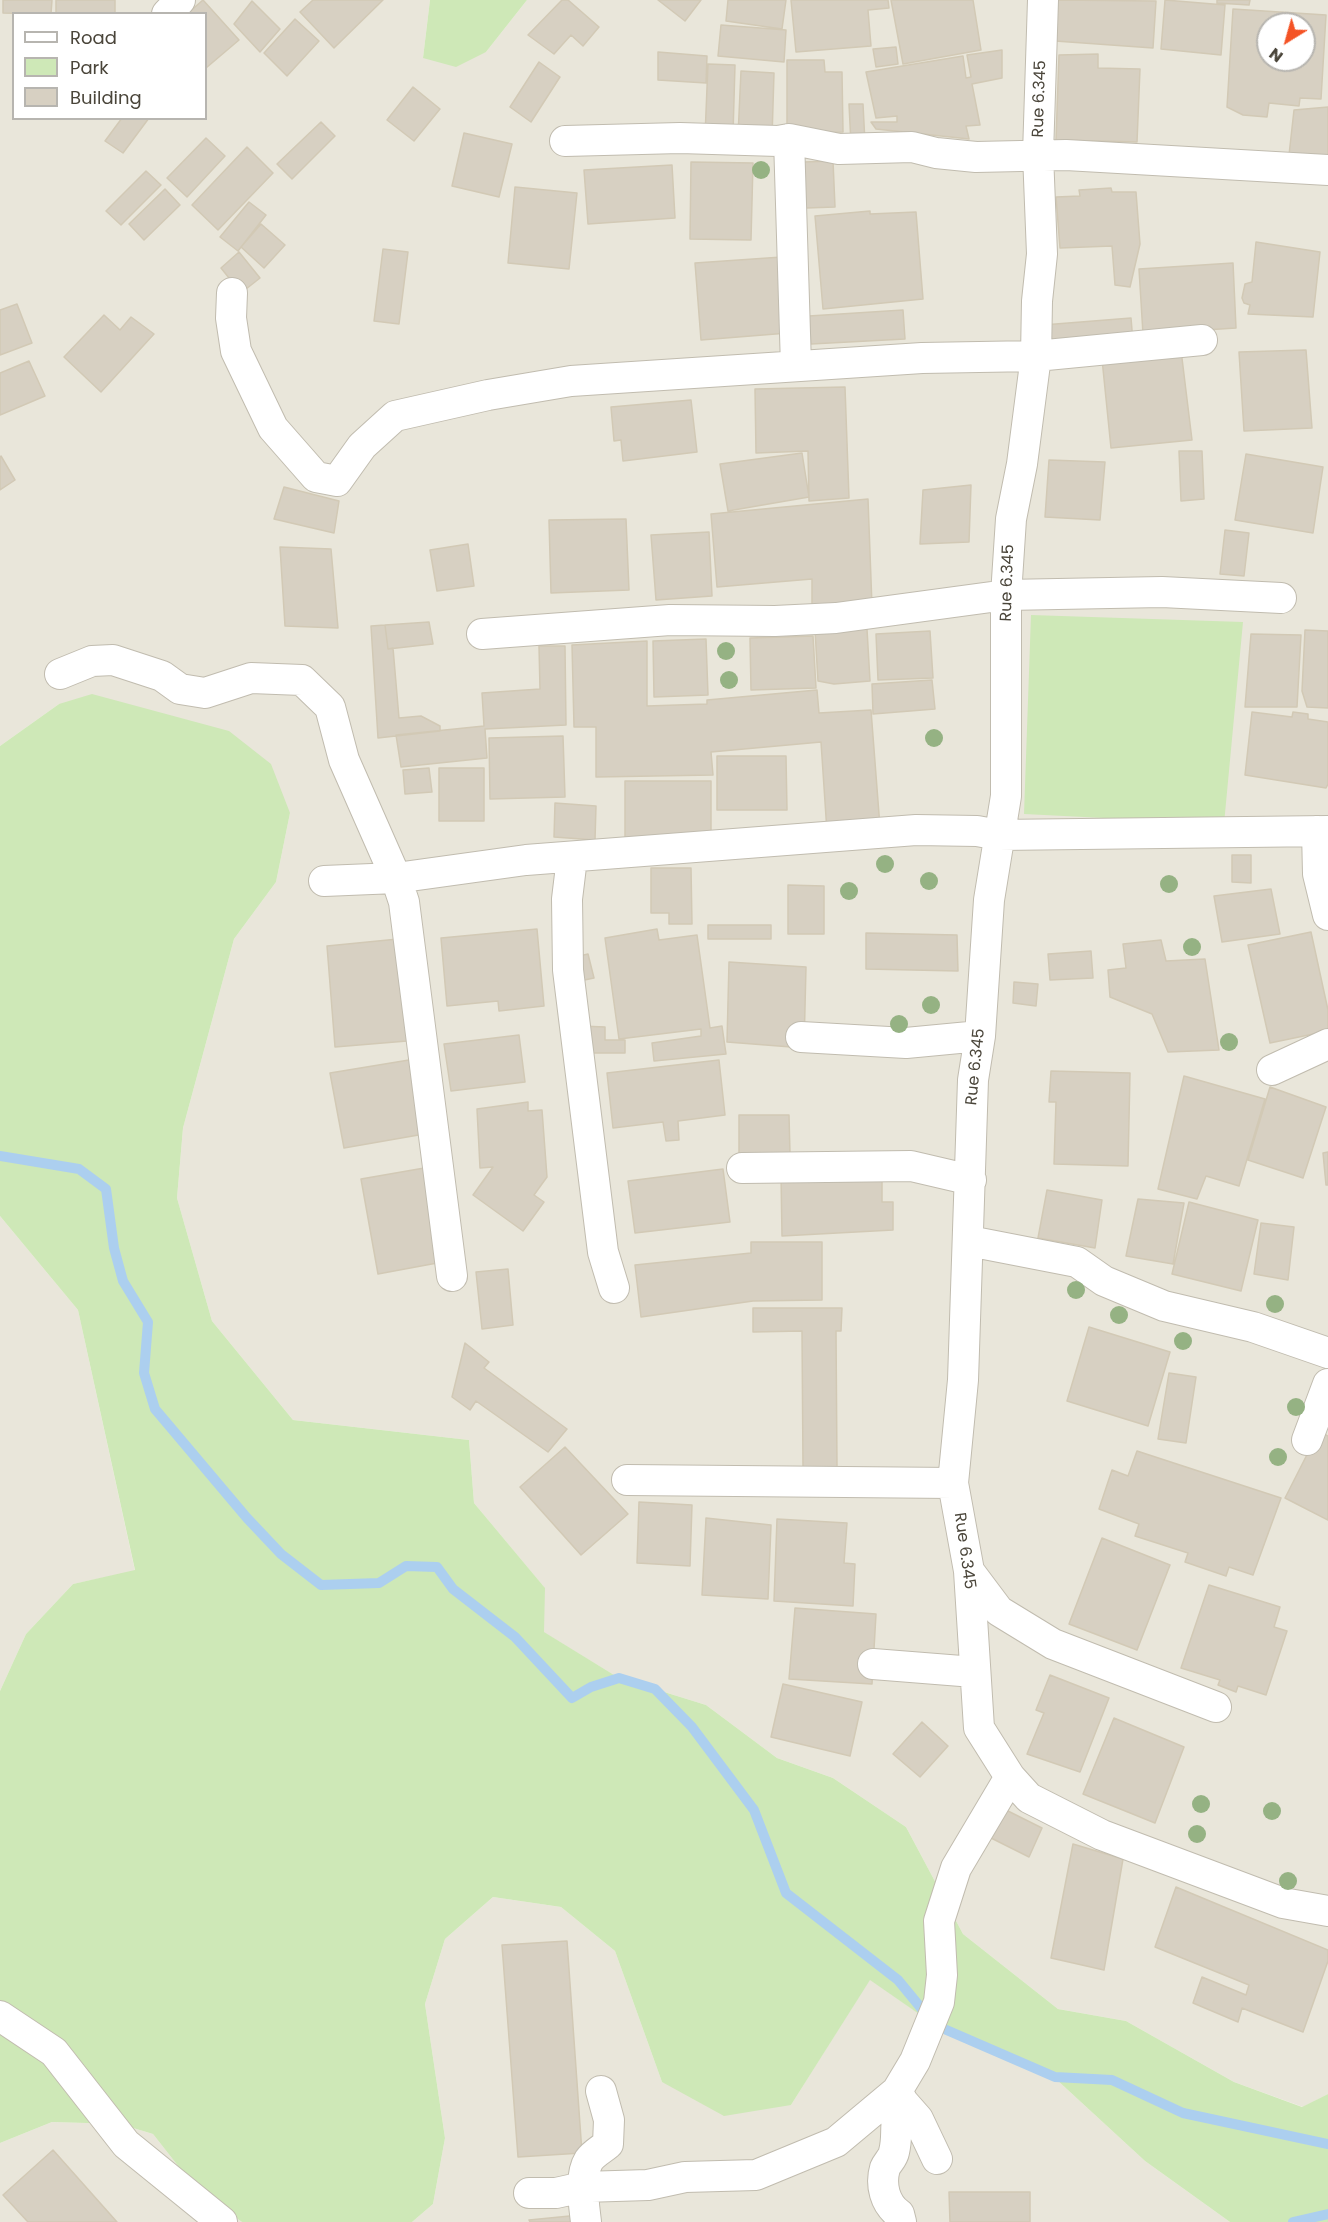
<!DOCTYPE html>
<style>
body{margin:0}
#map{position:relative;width:1328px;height:2222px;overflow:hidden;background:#f6f3ec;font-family:Poppins,sans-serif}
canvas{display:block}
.legend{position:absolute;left:12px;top:12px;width:195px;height:108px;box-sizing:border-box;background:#fff;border:2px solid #b7b5b0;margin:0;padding:8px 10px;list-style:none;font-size:18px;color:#4a453a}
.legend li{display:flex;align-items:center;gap:12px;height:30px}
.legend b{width:30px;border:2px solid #b7b5b0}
.north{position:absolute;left:1256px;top:12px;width:60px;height:60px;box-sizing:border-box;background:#fff;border:2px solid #b7b5b0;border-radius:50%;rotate:217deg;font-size:16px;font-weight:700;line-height:24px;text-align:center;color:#4a453a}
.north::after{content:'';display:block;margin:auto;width:21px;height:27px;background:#f45325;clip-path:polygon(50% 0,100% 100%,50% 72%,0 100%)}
</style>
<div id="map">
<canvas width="1328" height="2222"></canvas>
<ul class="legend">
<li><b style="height:8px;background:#fff"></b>Road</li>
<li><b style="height:16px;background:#cee8b7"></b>Park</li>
<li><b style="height:16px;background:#d7d0c2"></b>Building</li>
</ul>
<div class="north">N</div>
</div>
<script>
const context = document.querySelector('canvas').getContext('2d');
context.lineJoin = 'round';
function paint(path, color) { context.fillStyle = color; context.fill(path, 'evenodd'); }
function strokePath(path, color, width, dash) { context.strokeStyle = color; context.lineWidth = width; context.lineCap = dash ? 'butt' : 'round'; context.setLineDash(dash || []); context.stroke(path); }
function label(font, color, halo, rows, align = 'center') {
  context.font = font + ' Poppins,sans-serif'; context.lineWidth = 5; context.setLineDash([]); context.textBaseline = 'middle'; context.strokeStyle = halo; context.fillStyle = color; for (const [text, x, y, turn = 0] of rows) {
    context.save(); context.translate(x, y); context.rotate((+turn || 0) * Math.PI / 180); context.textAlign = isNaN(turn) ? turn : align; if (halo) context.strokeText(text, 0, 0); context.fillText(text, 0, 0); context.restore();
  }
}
paint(new Path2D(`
 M0,0H430L423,58L486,52L527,0H1328V2094L1303,2107L1234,2082L1126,2021L1058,2009L963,1934L906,1827L833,1778L777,1758L706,1705L619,1678L543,1632L544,1587L474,1503L469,1440L293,1420L212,1321L177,1198L183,1128L234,939L276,882L290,813L59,704L0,746ZM14,14H206V118H14ZM1268,24H1304V60H1268Z
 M0,1216L78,1310L135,1571L73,1584L26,1634L0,1691Z
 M493,1897L561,1907L615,1951L662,2082L791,2105L870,1979L942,2030L1044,2068L1145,2161L1230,2222H412L433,2204L445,2138L425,2004L445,1939Z
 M52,2122L120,2124L153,2134L197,2190L242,2222H0V2143Z`), '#e9e6da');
paint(new Path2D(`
 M430,0H527L486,52L456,67L423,58Z
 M1031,615L1243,622L1224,824L1024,814Z
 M92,694L229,731L271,764L290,813L276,882L234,939L183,1128L177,1198L212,1321L293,1420L469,1440L474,1503L545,1588L544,1632L619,1678L706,1705L777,1758L833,1778L906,1827L963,1934L1058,2009L1126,2021L1234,2082L1302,2107L1328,2094V2222H1230L1145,2161L1044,2068L942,2030L870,1980L791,2105L724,2116L662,2082L615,1951L561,1907L493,1897L445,1939L425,2004L445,2138L433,2204L412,2222H242L197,2190L153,2134L120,2124L52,2122L0,2143V1691L26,1634L73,1584L135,1570L78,1310L0,1216V746L59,704Z`), '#cee8b7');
strokePath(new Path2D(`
 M0,1156L79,1169L106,1189L114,1248L123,1281L148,1322L144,1373L155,1409L247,1518L281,1554L321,1585L379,1583L406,1566L437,1567L453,1589L515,1637L572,1698L591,1687L619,1678L655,1689L692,1727L754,1810L786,1893L898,1980L935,2025L1055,2077L1112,2080L1183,2113L1328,2144
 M1293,2222L1328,2214`), '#accfef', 10);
const building = new Path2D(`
 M3,0H52L51,14L3,13Z
 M56,0H115V13L56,14Z
 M203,0L239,40L206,68V14H187Z
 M313,0H383L334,48L300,12Z
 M562,0H568L599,27L583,46L571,35L554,54L528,35Z
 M658,0H701L685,21Z
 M728,0H786L782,29L726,21Z
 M791,0H888L889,8L868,10L871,46L796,52Z
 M891,0H973L981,50L903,64Z
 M1057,0L1156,1L1153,48L1055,41Z
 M1165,0L1225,5L1221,55L1161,49Z
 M1217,0H1250L1249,5L1217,3Z
 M252,1L280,29L260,52L234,24Z
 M1233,9L1326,15L1321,99L1300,98L1299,106L1269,103L1267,117L1243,115L1227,107ZM1268,24H1304V60H1268Z
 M295,19L319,41L287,76L264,53Z
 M721,25L786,30L784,62L718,56Z
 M896,47L898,64L876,67L873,49Z
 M1002,50V78L972,84L980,125L966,126L969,139L876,129L871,122H897V116L876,118L866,72L963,56L966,78L971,77L967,55Z
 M658,52L707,56L706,83L658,80Z
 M1098,54V68L1140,69L1137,142L1056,140L1059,55Z
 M787,60H824L825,72H842L843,132L787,133Z
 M539,62L560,77L531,122L510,107Z
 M708,64L735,65L733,134L705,136Z
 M741,71L774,73L772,138L738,136Z
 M413,87L440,109L414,141L387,120Z
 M849,104H863L865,143L851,144Z
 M1328,107V156L1289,155L1294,110Z
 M122,118H149L123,153L105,141Z
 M321,122L335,136L292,179L277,164Z
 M464,133L512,144L499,197L452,186Z
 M206,138L225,156L187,197L167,178Z
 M247,147L273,173L218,230L192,205Z
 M833,161L835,207L806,208L803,162Z
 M691,162L753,163L751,240L690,239Z
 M672,165L675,218L588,224L584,170Z
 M146,171L161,185L121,225L106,211Z
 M515,187L577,193L569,269L508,263Z
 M1111,188L1112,192H1136L1140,244L1130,287L1115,285L1112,246L1060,248L1056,197L1080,196L1079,190Z
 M165,189L180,205L144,240L129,224Z
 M249,202L266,215L238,251L220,237Z
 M870,211V214L916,212L923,299L823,309L815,216Z
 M261,224L285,245L264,268L241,247Z
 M1256,242L1320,252L1313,317L1248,314L1250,305L1244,303L1242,298L1245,284L1252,282Z
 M383,249L408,252L399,324L374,321Z
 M239,252L260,278L241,293L221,268Z
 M782,257L788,333L701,340L695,263Z
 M1233,263L1236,328L1143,334L1139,269Z
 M17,304L32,343L0,355V310Z
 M903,310L905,339L811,344L809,316Z
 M104,315L120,330L131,317L154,334L101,392L64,357Z
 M1131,318L1133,342L1045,350L1043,325Z
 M1181,350L1192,440L1111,448L1102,359Z
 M1306,350L1312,428L1244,431L1239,352Z
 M29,361L45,396L0,415V373Z
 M845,387L849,498L809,501L808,451L756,453L755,389Z
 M691,400L697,452L623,461L621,440L614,441L611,407Z
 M1179,451H1202L1204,499L1181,501Z
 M802,453L809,497L728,511L720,464Z
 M1246,454L1323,467L1313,533L1235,520Z
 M1,456L15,480L0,490V457Z
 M1049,460L1105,462L1100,520L1045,517Z
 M971,485L969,542L920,544L923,490Z
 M284,487L339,501L334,533L274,519Z
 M868,499L872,606L812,610V579L717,587L711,514Z
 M626,519L629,590L551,593L549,520Z
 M1225,530L1249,533L1244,576L1220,574Z
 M709,532L712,596L656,600L651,535Z
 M468,544L474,586L437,591L430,550Z
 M280,547L331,549L338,628L285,626Z
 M429,622L433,644L388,649L385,625Z
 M385,625L388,649L393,648L399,718L421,716L440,726V731L378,738L371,626Z
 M867,629L870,681L834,684L818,681L815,630Z
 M1305,630L1328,631V708L1307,707L1302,691Z
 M930,631L933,678L878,680L876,634Z
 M1251,634L1301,635L1297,707H1245Z
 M813,636L816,688L751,690L750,638Z
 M706,639L708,695L654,697L653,641Z
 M647,641V706L707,704V700L817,690L819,713L871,710L880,827L827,832L821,742L711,752L713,775L596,777V727H574L572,645Z
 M539,646H565L566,725L485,729L487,758L401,767L396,735L484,726L482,693L540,689Z
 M932,680L935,709L873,714L872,684Z
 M1252,712L1292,717L1293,712L1308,714V719L1328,722V784L1326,788L1245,775Z
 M563,736L565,797L490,799L489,738Z
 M717,756H786L787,810H717Z
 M429,768L432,792L405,794L403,770Z
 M439,768H484V821H439Z
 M625,781H711V837L625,838Z
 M555,803L596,806L595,840L554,837Z
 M1232,855H1251V883L1232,882Z
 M651,868H691L692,924H669V913H651Z
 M788,885L824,886V934H788Z
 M1271,889L1280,934L1222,942L1214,896Z
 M708,925H771V939H708Z
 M537,929L544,1006L499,1011L498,1001L447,1006L441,938Z
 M657,929L659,940L697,935L710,1028L722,1026L726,1054L654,1061L652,1043L701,1036V1029L619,1039L605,938Z
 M1311,932L1328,1010V1031L1270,1043L1248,945Z
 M866,933L957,935L958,971L866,969Z
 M398,939L407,1041L335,1047L327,946Z
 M1161,940L1166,961L1205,959L1219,1050L1168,1052L1152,1014L1110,997L1108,970L1126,968L1123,944Z
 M1091,951L1093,978L1050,980L1048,954Z
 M588,954L594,978L575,982L571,958Z
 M729,962L806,967L804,1048L727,1042Z
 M1014,982L1038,984L1036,1006L1013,1003Z
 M580,1026L605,1027V1040H625V1053H581Z
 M519,1035L525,1082L451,1091L444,1044Z
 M415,1059L430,1133L344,1148L330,1073Z
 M719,1060L725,1115L678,1121L679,1140L666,1141L663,1122L613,1128L607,1073Z
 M1051,1071L1130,1073L1128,1166L1054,1164L1056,1102H1049Z
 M1184,1076L1265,1099L1239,1186L1206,1176L1197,1199L1158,1189Z
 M1270,1087L1326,1107L1303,1178L1248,1160Z
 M528,1102V1111L542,1110L547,1177L534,1195L544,1202L523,1231L473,1195L493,1167L480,1168L477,1109Z
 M739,1115H789L790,1154L739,1155Z
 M1328,1152V1185H1326L1323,1153Z
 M882,1166V1202H893V1230L782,1236L781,1175Z
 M430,1167L448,1261L378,1274L361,1179Z
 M723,1169L730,1222L635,1233L628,1181Z
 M1047,1190L1102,1200L1095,1248L1038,1238Z
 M1138,1199L1184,1203L1173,1264L1126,1256Z
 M1189,1202L1258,1220L1241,1291L1172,1274Z
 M1261,1223L1294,1227L1288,1280L1254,1274Z
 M751,1242H822V1300L753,1301L641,1317L635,1265L751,1253Z
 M508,1269L513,1325L482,1329L476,1272Z
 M753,1308H842L841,1331H836L837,1467L803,1468L802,1331L753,1332Z
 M1089,1327L1170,1352L1148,1426L1067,1401Z
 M465,1343L489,1362L484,1368L567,1429L548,1452L476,1401L470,1410L452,1397Z
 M1169,1373L1196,1377L1186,1443L1158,1439Z
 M1319,1431L1328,1436V1520L1285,1498Z
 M565,1447L628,1514L581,1555L520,1487Z
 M1137,1451L1281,1498L1253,1575L1229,1567L1226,1576L1185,1562L1188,1553L1135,1536L1139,1524L1099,1509L1112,1470L1128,1476Z
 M639,1502L692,1505L690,1566L637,1563Z
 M706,1518L771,1525L768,1599L702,1595Z
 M777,1519L847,1523L844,1563L855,1564L853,1606L774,1601Z
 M1102,1538L1170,1565L1137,1650L1069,1624Z
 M1209,1585L1280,1607L1274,1627L1287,1631L1266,1695L1238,1686L1236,1692L1218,1685L1220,1680L1181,1668Z
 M795,1608L876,1614L872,1684L789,1679Z
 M1050,1675L1109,1698L1080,1772L1027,1754L1044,1713L1036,1710Z
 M783,1684L862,1702L850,1756L771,1737Z
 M1114,1718L1184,1747L1155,1823L1083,1794Z
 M922,1722L948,1746L920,1777L893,1754Z
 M1002,1808L1042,1828L1029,1857L989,1837Z
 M1073,1844L1123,1859L1104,1970L1051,1958Z
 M1176,1887L1328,1950V1961L1303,2032L1242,2008L1238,2022L1193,2003L1202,1977L1246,1995L1249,1985L1155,1947Z
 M567,1941L582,2153L518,2157L502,1945Z
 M53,2150L117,2222H28L3,2195Z
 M949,2192H1030V2222H950Z
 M580,2215L581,2222H530L529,2220Z`);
paint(building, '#d7d0c2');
strokePath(building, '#d2c9b5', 1.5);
const minor = new Path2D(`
 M1043,0L1038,154L1042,254L1037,301L1036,356L1022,464L1011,519L1006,595V796L989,900L980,1036L973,1080L963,1380L953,1483L969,1571L979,1728L1010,1777L1029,1798L1102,1835L1283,1903L1328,1911
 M167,14L180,0
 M789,139L796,366
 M565,141L680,138L778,141L789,139L839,149L912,147L936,153L976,157L1066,155L1328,170
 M232,293L231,318L236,351L273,428L316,477L337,481L362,446L395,416L488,395L571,381L922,358L1036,356L1202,340
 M482,634L670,620L775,621L836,618L1006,595L1162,592L1281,598
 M60,674L92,661L113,660L162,676L180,689L205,693L251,678L302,680L330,707L344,760L396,878L404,902L452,1276
 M1317,831L1318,874L1328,915
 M572,858L567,899L568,970L603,1252L614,1288
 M324,881L396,878L526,860L916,830L977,831L999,835L1328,831
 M801,1037L906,1043L980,1036
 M1272,1070L1328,1044
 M742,1168L911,1166L971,1180
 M969,1241L1077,1262L1104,1281L1164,1306L1253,1327L1328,1353
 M1307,1440L1328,1384
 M627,1480L953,1483
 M969,1571L999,1611L1053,1644L1216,1707
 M873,1664L974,1672
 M0,2016L54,2052L126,2144L222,2222
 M897,2091L903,2102C892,2124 899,2132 894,2152C893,2158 887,2163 885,2168C880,2185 885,2204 899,2214L901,2222
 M903,2102L918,2119L937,2159
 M529,2193H556L583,2187L648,2185L685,2177L756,2175L836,2142L897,2091L915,2061L939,2002L942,1975L939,1921L956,1868L1010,1777
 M586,2222C584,2204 579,2176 589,2160C593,2154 602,2149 608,2144L609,2120L601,2091`);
strokePath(minor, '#c1bcaf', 32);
strokePath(minor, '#fff', 30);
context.fillStyle = '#95b283';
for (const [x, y] of [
 [761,170],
 [726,651],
 [729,680],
 [934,738],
 [885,864],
 [929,881],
 [1169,884],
 [849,891],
 [1192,947],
 [931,1005],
 [899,1024],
 [1229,1042],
 [1076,1290],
 [1275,1304],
 [1119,1315],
 [1183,1341],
 [1296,1407],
 [1278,1457],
 [1201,1804],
 [1272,1811],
 [1197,1834],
 [1288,1881]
]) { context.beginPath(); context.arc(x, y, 9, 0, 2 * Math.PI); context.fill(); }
label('16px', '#4a453a', '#fff', [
 ["Rue 6.345",1040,99,-88],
 ["Rue 6.345",1008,583,-88],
 ["Rue 6.345",976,1067,-84],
 ["Rue 6.345",964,1551,82]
]);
</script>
